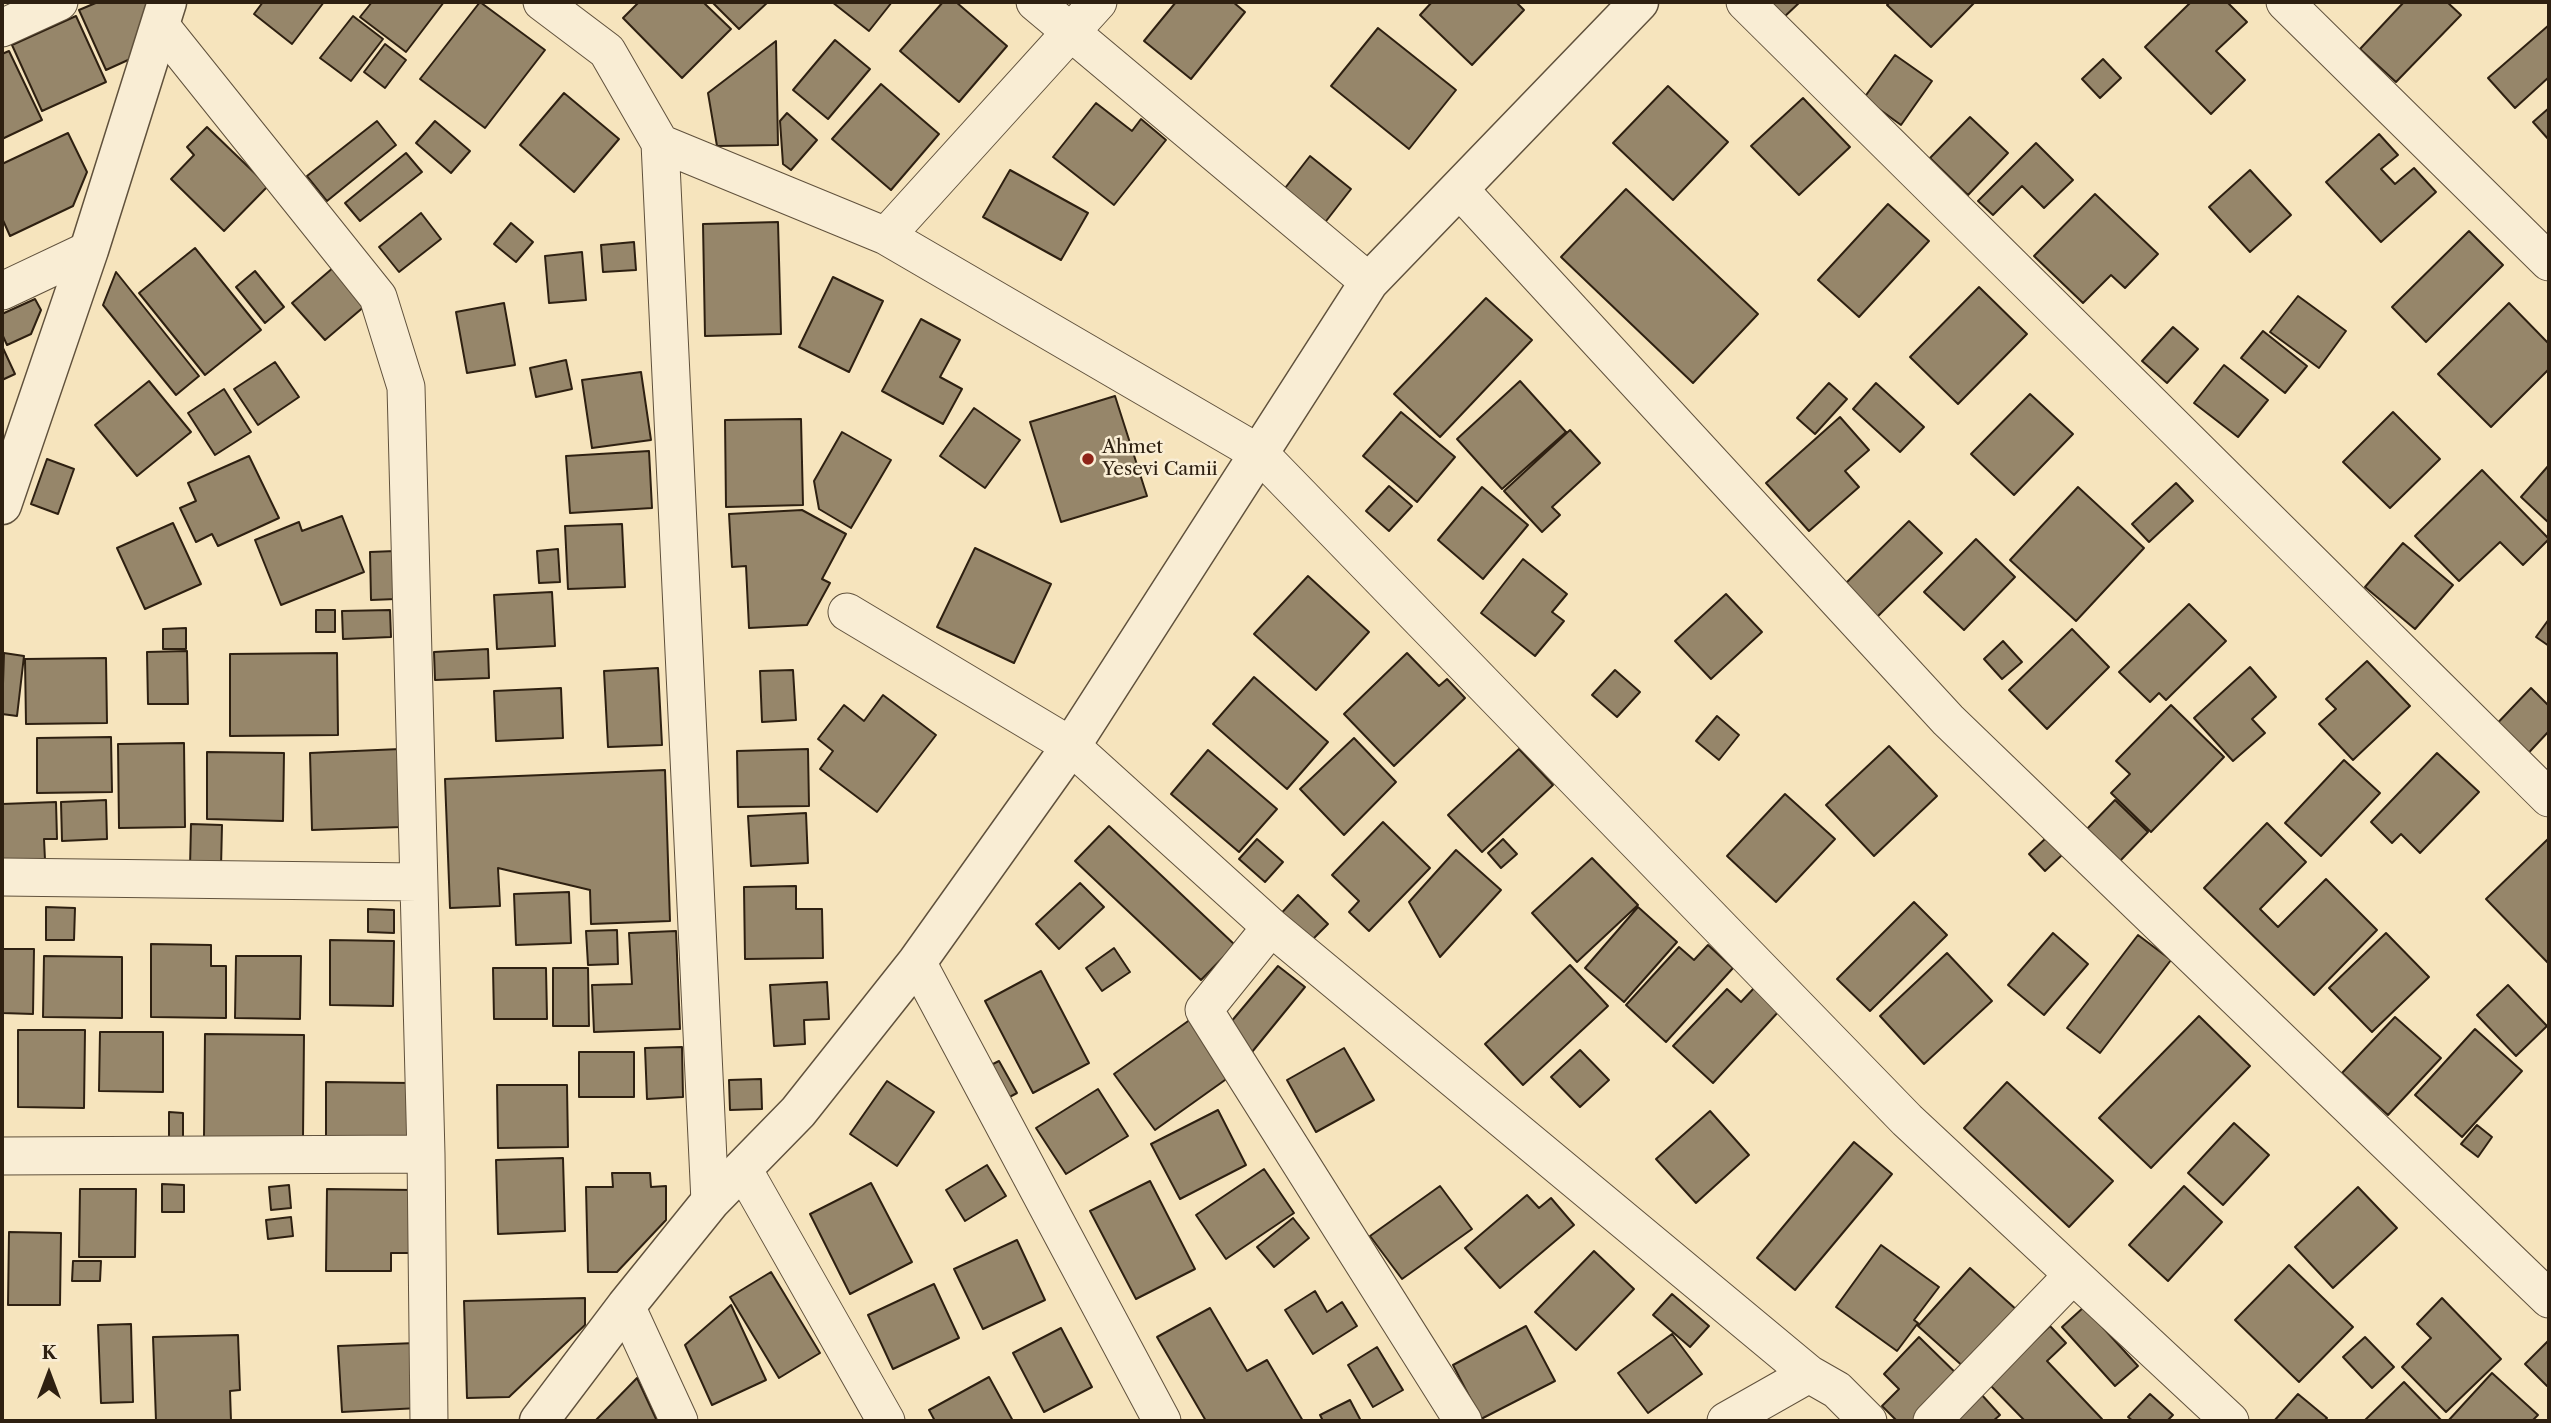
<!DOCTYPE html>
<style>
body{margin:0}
#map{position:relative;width:2551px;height:1423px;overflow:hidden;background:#f6e4bd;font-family:"Libre Caslon Text",serif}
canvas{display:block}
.frame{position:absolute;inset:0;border:4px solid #2e2011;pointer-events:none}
.north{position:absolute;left:14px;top:1339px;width:70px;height:70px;-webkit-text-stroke:5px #f9edd4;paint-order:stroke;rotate:0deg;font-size:19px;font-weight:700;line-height:28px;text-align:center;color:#2e2011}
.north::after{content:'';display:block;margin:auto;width:24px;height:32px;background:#2e2011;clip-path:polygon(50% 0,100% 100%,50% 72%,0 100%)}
</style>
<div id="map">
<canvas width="2551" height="1423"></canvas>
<div class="frame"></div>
<div class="north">K</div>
</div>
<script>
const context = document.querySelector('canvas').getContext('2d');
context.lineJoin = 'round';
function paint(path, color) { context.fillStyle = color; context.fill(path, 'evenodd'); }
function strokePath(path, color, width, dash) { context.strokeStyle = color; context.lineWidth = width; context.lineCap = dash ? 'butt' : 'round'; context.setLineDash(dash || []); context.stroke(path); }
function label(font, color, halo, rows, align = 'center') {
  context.font = font + ' "Libre Caslon Text",serif'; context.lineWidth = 5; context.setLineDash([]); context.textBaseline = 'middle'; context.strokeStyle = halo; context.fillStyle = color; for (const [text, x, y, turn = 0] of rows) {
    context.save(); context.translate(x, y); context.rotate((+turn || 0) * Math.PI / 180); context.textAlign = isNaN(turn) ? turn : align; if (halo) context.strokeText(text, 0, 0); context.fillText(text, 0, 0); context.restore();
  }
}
const building = new Path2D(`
 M98,2H152L139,55L106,70L79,10Z
 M263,2H324L292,44L254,14Z
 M372,2H444L406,52L360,17Z
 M480,2L545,50L485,128L420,79Z
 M639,2H703L731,29L682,78L623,18Z
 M712,2H768L739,29Z
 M832,2H892L869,31Z
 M943,2H956L1007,46L959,102L900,51Z
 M1176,2H1233L1245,12L1191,79L1144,41Z
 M1432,2H1516L1524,10L1472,65L1420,15Z
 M1765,2H1800L1782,19Z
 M1890,2H1975L1931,47L1887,5Z
 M2191,2H2227L2247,22L2216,51L2245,80L2211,114L2145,47Z
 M2404,2H2447L2461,15L2396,82L2360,49Z
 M76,16L106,82L42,111L12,45Z
 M353,16L383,39L351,81L320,58Z
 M2549,25V77L2515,108L2488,78Z
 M1378,28L1456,90L1409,149L1331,86Z
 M835,40L870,69L828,119L793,90Z
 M776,41L778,145L717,146L708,93Z
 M385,44L406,60L385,88L364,72Z
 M9,51L42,120L2,139V54Z
 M1895,55L1932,81L1901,125L1864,98Z
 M2103,59L2121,78L2100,98L2082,79Z
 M881,84L939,134L891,190L832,139Z
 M1668,86L1728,142L1673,200L1613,143Z
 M564,93L619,139L574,192L520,145Z
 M1803,98L1850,147L1799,195L1751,146Z
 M1096,103L1132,131L1141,119L1166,140L1114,205L1053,157Z
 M2549,108V140L2533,122Z
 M787,113L817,140L791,170L783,164L780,121Z
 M1970,117L2008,153L1968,195L1930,158Z
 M377,121L396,145L327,201L307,176Z
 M435,121L470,151L451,173L416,143Z
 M207,127L268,186L224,231L171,179L194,155L187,147Z
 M68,133L87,172L73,206L10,236L2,218V164Z
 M2379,134L2398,155L2381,169L2395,184L2414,168L2436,192L2381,242L2326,182Z
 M2036,143L2073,180L2044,208L2022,186L1993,215L1978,201Z
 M406,153L422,172L360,221L345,203Z
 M1310,156L1351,189L1323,225L1282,192Z
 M1010,170L1088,213L1061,260L983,217Z
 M2250,170L2291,215L2250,252L2209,207Z
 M1626,189L1758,314L1693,383L1561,257Z
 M2095,194L2158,254L2125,288L2111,275L2083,303L2034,256Z
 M1888,204L1929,241L1859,317L1818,280Z
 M421,213L441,239L399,272L379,247Z
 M778,222L781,334L705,336L703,224Z
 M511,223L533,242L516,262L494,244Z
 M2469,231L2503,265L2426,342L2392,307Z
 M634,242L636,270L603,272L601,245Z
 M195,248L261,330L205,375L139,293Z
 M582,252L586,300L549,303L545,256Z
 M334,267L366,305L325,340L292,303Z
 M255,271L284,307L265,323L236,287Z
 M116,272L199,376L176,395L103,305Z
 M833,277L883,301L849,372L799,347Z
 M1979,287L2027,334L1958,404L1910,357Z
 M2298,296L2346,331L2319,368L2270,332Z
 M1486,298L1532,340L1440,437L1394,394Z
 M35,299L41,310L31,334L7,345L2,334V314Z
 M504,303L515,365L467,373L456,312Z
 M2509,303L2549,344V369L2491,427L2438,374Z
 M921,319L960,340L940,377L962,389L943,424L882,391Z
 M2173,327L2198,349L2167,383L2142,361Z
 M2263,331L2307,366L2285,393L2241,358Z
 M2,346L15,374L2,380Z
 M566,360L572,389L536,397L530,368Z
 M275,362L299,397L258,425L234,389Z
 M2224,365L2268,400L2238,437L2194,403Z
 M641,372L651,440L592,448L582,380Z
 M149,381L191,432L137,476L95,425Z
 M1520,381L1566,432L1502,489L1457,439Z
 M1829,383L1847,399L1815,434L1797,418Z
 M1876,383L1924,427L1900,452L1853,409Z
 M224,389L251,432L215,455L188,413Z
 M2030,394L2073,434L2014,495L1971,454Z
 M1115,396L1147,496L1061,522L1030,422Z
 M974,408L1020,440L985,488L940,456Z
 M1401,412L1455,457L1417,502L1363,456Z
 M2393,412L2440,459L2390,508L2343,462Z
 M1840,417L1869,450L1845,471L1859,487L1809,531L1766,483Z
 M801,419L803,505L726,507L725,420Z
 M1570,430L1600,463L1552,507L1560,515L1542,532L1504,491Z
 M842,432L891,460L851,528L819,509L814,481Z
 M649,451L652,508L570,513L566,456Z
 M249,456L279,518L218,546L212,534L196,542L180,508L196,501L188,483Z
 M47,459L74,469L58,514L31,504Z
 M2549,465V523L2521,497Z
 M2482,470L2549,539L2523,565L2500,542L2459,581L2415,536Z
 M2176,483L2193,501L2149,542L2132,524Z
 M1389,486L1412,506L1389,531L1366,511Z
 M1482,487L1528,525L1483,579L1438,540Z
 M2078,487L2144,548L2076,621L2010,560Z
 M802,510L846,534L822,579L830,583L807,625L749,628L746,566L732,567L729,514Z
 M342,516L364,572L281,605L255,540L299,522L302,531Z
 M1909,521L1942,553L1874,620L1842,587Z
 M173,523L201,584L145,609L117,548Z
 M622,524L625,587L568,589L565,526Z
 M1976,539L2015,577L1964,630L1924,592Z
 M2403,543L2453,585L2415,629L2365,587Z
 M975,548L1051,584L1014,663L937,627Z
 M558,549L560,582L539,583L537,551Z
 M395,551L396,599L371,600L370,552Z
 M1523,559L1567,594L1552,612L1564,621L1535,656L1481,613Z
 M1308,576L1369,632L1316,690L1254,634Z
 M552,592L555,646L497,649L494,595Z
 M1726,594L1762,632L1711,679L1675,641Z
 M2189,604L2226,641L2166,700L2159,693L2150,702L2119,672Z
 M316,610H335V632H316Z
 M390,610L391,637L343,639L342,611Z
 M2549,619V646L2536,637Z
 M186,628V649H163V629Z
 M2072,629L2109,667L2047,729L2009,690Z
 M2003,641L2022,662L2002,679L1984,659Z
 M488,649L489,678L435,680L434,652Z
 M187,651L188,704H148L147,652Z
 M4,653L24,656L17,716L2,714Z
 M337,653L338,735L230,736V654Z
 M1407,653L1439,686L1447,679L1465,698L1394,766L1344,714Z
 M106,658L107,723L26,724L25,659Z
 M2367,661L2410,706L2353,760L2319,724L2336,709L2326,699Z
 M2250,667L2276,697L2252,719L2265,733L2233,761L2194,718Z
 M658,668L662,745L608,747L604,671Z
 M793,670L796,720L762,722L760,671Z
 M1615,670L1640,692L1617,717L1592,695Z
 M1254,677L1328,742L1287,789L1213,724Z
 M561,688L563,738L496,741L494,691Z
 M2531,688L2549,706V731L2520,762L2489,732Z
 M883,695L936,735L877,812L820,769L833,751L818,739L844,705L864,721Z
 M2171,705L2224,757L2151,832L2111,793L2130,774L2116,761Z
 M1717,716L1739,735L1719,760L1696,741Z
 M111,737L112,792L37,793V738Z
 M1354,738L1396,782L1344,835L1300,789Z
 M184,743L185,827L119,828L118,744Z
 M1889,746L1937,796L1874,856L1826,805Z
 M400,749L402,827L312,830L310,753Z
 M808,749L809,806L738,807L737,751Z
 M1519,749L1553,785L1482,852L1448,815Z
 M1208,750L1277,809L1239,852L1171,794Z
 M207,752L284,753L283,821L207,819Z
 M2437,753L2479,792L2420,853L2401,834L2392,843L2371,822Z
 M2344,760L2380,793L2321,856L2285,823Z
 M665,770L670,921L591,924L590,890L498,868L500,906L450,908L445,779Z
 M1785,794L1835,839L1776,902L1727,856Z
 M106,800L107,839L62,841L61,802Z
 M2115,800L2148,832L2119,862L2086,830Z
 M56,802L57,839H44L45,860L2,862V804Z
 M806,813L808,863L751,866L748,816Z
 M1383,822L1430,868L1369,931L1349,912L1359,901L1332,875Z
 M2267,823L2306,862L2260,909L2278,927L2326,879L2377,930L2314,995L2204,888Z
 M191,824L222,825L221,868L190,867Z
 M1109,826L1235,945L1201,980L1075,861Z
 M2046,838L2062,855L2045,871L2029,854Z
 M1257,839L1283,862L1265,882L1239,859Z
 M1503,839L1517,854L1501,868L1488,853Z
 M2548,839L2549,841V964L2486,899Z
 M1456,850L1501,890L1440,957L1409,902Z
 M1592,858L1638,905L1577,962L1532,913Z
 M1080,883L1104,907L1059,949L1036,924Z
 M796,886V909H822L823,958L745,959L744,887Z
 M569,892L571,943L516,945L514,894Z
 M1298,895L1328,924L1306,946L1277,918Z
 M1914,902L1947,935L1870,1011L1837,979Z
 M46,907L75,908L74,940H46Z
 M1638,907L1677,942L1624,1002L1585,968Z
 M368,909L394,910V933L368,932Z
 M617,930L618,964L588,965L586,931Z
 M676,931L680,1029L594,1032L592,985L632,984L629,933Z
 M2053,933L2088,964L2044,1015L2008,985Z
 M2386,933L2429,977L2372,1032L2329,988Z
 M2138,935L2171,960L2100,1053L2067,1028Z
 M330,940L394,941L393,1006L330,1005Z
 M151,944L211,945V966H226V1018L151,1017Z
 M1708,945L1733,968L1666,1042L1626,1005L1679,947L1694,960Z
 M1114,948L1130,972L1102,991L1086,968Z
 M3,949H34L33,1014L2,1013Z
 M1947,953L1992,1001L1924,1064L1880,1016Z
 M44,956L122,957V1018L43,1017Z
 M236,956H301L300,1019L235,1018Z
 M1570,965L1608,1006L1523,1085L1485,1044Z
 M1278,966L1305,987L1252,1052L1225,1029Z
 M493,968H546L547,1019H494Z
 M553,968H588L589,1026H553Z
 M1041,971L1089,1063L1033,1093L985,1001Z
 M827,982L829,1019L804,1020L805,1044L774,1046L770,985Z
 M2508,985L2547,1026L2516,1056L2477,1015Z
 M1755,987L1780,1010L1713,1083L1673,1046L1727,989L1741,1002Z
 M2199,1016L2250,1066L2151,1168L2099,1118Z
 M2395,1017L2441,1058L2388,1115L2342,1073Z
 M1191,1019L1232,1075L1155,1130L1114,1074Z
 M2475,1029L2522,1071L2462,1137L2415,1095Z
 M18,1030H85L84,1108L18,1107Z
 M100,1032H163V1092L99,1091Z
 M205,1034L304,1035L303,1138L204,1137Z
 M682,1047L683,1097L647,1099L645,1048Z
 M1344,1048L1374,1100L1316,1132L1287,1080Z
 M1580,1050L1609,1080L1580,1107L1551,1077Z
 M579,1052H634V1097H579Z
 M999,1061L1017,1093L1004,1100L987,1067Z
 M761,1079L762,1109L730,1110L729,1080Z
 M887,1081L934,1112L897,1166L850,1134Z
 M326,1082L412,1083V1143L326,1142Z
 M2007,1082L2113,1181L2069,1227L1964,1128Z
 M497,1085H567L568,1147L498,1148Z
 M1098,1089L1128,1136L1066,1174L1036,1128Z
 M1218,1110L1246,1165L1180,1199L1151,1144Z
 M1710,1111L1749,1155L1696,1203L1656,1159Z
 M169,1112L183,1113V1139H169Z
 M2234,1123L2269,1155L2223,1205L2188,1173Z
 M2477,1125L2492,1137L2478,1157L2461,1144Z
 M1854,1142L1892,1174L1795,1290L1757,1258Z
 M563,1158L565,1231L498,1234L496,1160Z
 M987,1165L1006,1196L965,1221L946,1190Z
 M1264,1169L1294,1213L1226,1259L1196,1215Z
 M612,1173H650L651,1187L666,1186V1220L617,1272H588L586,1187H613Z
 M1150,1181L1195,1269L1136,1299L1090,1211Z
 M871,1183L912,1262L850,1294L810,1214Z
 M162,1184L184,1185V1212H162Z
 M289,1185L291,1208L271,1210L269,1187Z
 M1440,1186L1472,1229L1402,1279L1370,1236Z
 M2184,1186L2222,1222L2168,1281L2129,1245Z
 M2358,1187L2397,1228L2333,1288L2295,1247Z
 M80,1189H136L135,1257H79Z
 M327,1189L415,1190L414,1253H391V1271H326Z
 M1527,1195L1539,1208L1551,1198L1574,1225L1500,1288L1465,1248Z
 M291,1217L293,1236L268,1239L266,1220Z
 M1293,1218L1309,1238L1274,1267L1257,1247Z
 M9,1232L61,1233L60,1305H8Z
 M1017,1240L1045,1300L983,1329L954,1269Z
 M1881,1245L1939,1287L1914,1320L1918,1323L1897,1351L1836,1307Z
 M1594,1251L1634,1289L1576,1350L1535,1312Z
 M73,1261H101L100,1281H72Z
 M2289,1265L2353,1327L2299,1382L2235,1320Z
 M1970,1268L2018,1311L1966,1369L1918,1326Z
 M771,1272L820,1353L779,1378L730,1297Z
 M934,1284L959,1338L893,1369L868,1315Z
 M1315,1291L1327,1312L1342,1302L1357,1326L1313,1354L1285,1310Z
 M1672,1294L1709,1326L1690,1347L1653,1315Z
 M585,1298V1325L509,1397L467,1398L464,1301Z
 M2442,1298L2501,1359L2446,1412L2402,1367L2431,1338L2417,1324Z
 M731,1305L766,1380L712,1405L685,1345Z
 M2084,1307L2138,1366L2115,1386L2062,1327Z
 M1210,1308L1247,1371L1267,1360L1303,1421H1206L1157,1337Z
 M131,1324L133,1402L101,1403L98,1325Z
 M1526,1326L1555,1381L1481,1419L1453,1365Z
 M2050,1326L2066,1343L2047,1361L2102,1419L2100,1421H2025L1989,1384Z
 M1061,1328L1092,1387L1044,1412L1013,1353Z
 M1672,1334L1702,1374L1648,1413L1618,1373Z
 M238,1335L240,1390L230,1391L231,1421H156L153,1337Z
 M1919,1337L1965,1382L1927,1421H1897L1882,1406L1899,1389L1884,1374Z
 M2365,1337L2394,1367L2372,1388L2343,1357Z
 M2549,1340V1384L2547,1386L2525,1364Z
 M416,1343L419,1408L342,1412L338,1346Z
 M1377,1347L1403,1390L1373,1407L1348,1365Z
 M2492,1373L2538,1415L2532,1421H2448Z
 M989,1377L1013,1421H935L929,1410Z
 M637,1378L657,1421H595Z
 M2404,1382L2442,1421H2364Z
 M1981,1394L2000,1415L1993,1421H1951Z
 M2150,1394L2173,1415L2167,1421H2133L2128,1417Z
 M2298,1394L2327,1418L2324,1421H2274Z
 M1350,1400L1361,1421H1323L1320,1415Z`);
paint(building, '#96866a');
strokePath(building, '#2e2011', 2);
const minor = new Path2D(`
 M542,2L607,51L660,143L710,1202
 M1035,2L1369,282
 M1745,2L2549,798
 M2285,2L2549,262
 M160,25L378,297L406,387L426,1154L429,1421
 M2,28L59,2
 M660,143L886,236L1260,454L1907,1120L2230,1421
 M1460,190L1948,720L2549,1299
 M886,236L1098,2
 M2,291L89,250
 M847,612L1071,746L1271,927L1809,1374L1837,1390L1868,1421
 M2,877L417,882
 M1271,927L1204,1010L1463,1421
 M917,962L1162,1421
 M2,1156L426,1154
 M743,1169L886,1421
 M626,1306L679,1421
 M1726,1421L1809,1374
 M1932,1421L2072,1276`);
const tertiary = new Path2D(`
 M2,505L89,250L167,2
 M539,1421L626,1306L710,1202L798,1112L917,962L1071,746L1369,282L1639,2`);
strokePath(minor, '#60513c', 39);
strokePath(tertiary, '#60513c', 41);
strokePath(minor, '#f9edd4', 37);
strokePath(tertiary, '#f9edd4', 38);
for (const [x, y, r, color] of [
 [1088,459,7,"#8f2418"]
]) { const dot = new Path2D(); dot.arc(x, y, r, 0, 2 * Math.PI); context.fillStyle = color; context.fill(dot); strokePath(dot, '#f9edd4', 2.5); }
label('19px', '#2e2011', '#f9edd4', [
 ["Ahmet",1102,448],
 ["Yesevi Camii",1102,470]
], 'left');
</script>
